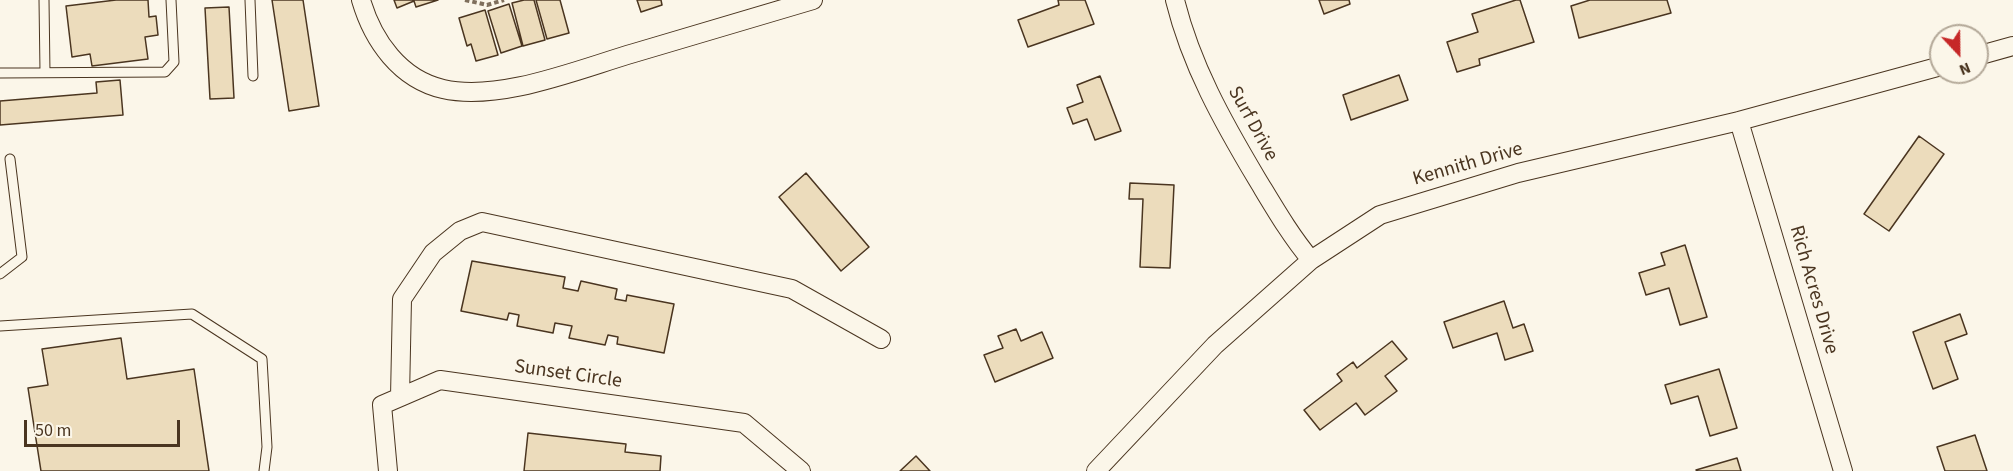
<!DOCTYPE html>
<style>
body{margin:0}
#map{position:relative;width:2013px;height:471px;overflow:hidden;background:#fbf6e9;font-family:"Source Sans 3",sans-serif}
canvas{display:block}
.north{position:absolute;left:1929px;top:24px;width:60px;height:60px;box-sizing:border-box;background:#fbf6e9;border:2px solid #b4a999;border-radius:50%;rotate:158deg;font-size:16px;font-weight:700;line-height:24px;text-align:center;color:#4a3520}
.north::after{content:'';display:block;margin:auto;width:21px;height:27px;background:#c62828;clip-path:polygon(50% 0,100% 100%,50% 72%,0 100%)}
.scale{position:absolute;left:24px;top:420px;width:156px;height:27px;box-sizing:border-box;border:3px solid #4a3520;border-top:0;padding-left:8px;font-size:18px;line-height:21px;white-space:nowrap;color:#4a3520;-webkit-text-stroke:4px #fbf6e9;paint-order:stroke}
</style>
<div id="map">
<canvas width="2013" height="471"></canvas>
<div class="north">N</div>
<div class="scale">50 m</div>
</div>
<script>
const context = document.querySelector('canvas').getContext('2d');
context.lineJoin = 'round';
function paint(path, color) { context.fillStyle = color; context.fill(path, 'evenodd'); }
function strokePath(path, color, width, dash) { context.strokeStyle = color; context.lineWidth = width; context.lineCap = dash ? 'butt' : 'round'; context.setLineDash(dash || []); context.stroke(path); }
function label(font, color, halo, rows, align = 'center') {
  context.font = font + ' "Source Sans 3",sans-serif'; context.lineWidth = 4.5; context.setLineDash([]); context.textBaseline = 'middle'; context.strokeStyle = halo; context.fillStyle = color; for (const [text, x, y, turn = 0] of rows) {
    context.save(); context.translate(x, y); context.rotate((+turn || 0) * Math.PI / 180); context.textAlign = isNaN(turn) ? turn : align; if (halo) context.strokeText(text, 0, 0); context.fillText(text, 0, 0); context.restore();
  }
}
const building = new Path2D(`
 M116,0H148L149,17L156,16L158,35L145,37L148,59L92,66L90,54L72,57L66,6Z
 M272,0H303L319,106L289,111Z
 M394,0H438L416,7L414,1L397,8Z
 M524,0H534L545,40L523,46L512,3Z
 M536,0H560L569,33L547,39Z
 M637,0H661L662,5L641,12Z
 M1058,0H1085L1094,24L1028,47L1018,20L1059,5Z
 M1319,0H1349L1350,4L1324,14Z
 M1516,0H1520L1534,42L1479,59L1480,65L1457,72L1447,42L1478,32L1472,14Z
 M1590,0H1667L1671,13L1579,38L1571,6Z
 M509,4L522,46L501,53L488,11Z
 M229,7L234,98L210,99L205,8Z
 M485,10L498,55L476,61L471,44L467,46L459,18Z
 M1399,75L1408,100L1351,120L1343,95Z
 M1100,76L1121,131L1095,140L1087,119L1073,124L1067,108L1083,102L1077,85Z
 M120,80L123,115L0,125V101L97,93L96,82Z
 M1919,136L1944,154L1889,231L1864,214Z
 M806,173L869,247L841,271L779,197Z
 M1130,183L1174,185L1170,268L1140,267L1143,199H1129Z
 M1685,245L1707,317L1680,325L1669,288L1646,295L1639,273L1665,265L1661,253Z
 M472,261L565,277L563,288L578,291L581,281L617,289L615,299L626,301L627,295L674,304L664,353L617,344L618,337L608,335L605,345L569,338L572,326L555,323L553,333L517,326L519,315L509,313L507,320L461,311Z
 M1504,301L1513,328L1524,324L1533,351L1505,360L1497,333L1453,348L1444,322Z
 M1960,314L1967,334L1945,342L1958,379L1933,389L1913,332Z
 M1016,329L1021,341L1042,332L1053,358L995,382L984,355L1003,348L998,336Z
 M121,338L127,379L194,369L209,471H41L28,388L48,385L42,349Z
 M1392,341L1407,359L1385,376L1397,391L1365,415L1356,403L1320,430L1304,410L1342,381L1337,374L1353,362L1357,368Z
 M1719,369L1737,428L1710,436L1698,396L1671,404L1665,385Z
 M528,433L626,444L625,452L661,456L660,471H524Z
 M1975,435L1987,471H1945L1937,447Z
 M916,456L930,471H900Z
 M1737,458L1741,471H1697L1696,470Z`);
paint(building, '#ecdcbc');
strokePath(building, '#4a3520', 1.5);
const service = new Path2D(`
 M44,0L45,72
 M250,0L253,76
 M0,73L165,72L174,62L171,0
 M0,274L22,257L10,159
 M0,326L192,314L262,359L267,447L264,471`);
const minor = new Path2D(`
 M361,0C373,41 400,79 443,89C500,102 579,69 634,53C693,35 753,18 813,0
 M1175,0C1191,65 1223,122 1257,179C1274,207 1290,235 1311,260
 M1977,56L2013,46
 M1739,121L1843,471
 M400,397L402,299L433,253L460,231L482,222L792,289L881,339
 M388,471L382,405L440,380L744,423L801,471
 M1096,471L1215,345L1311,260L1380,215L1518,173L1739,121L1941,66`);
strokePath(service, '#4a3520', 11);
strokePath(minor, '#4a3520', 20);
strokePath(new Path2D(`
 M465,0L487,5L504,0`), '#7f6f5c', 4, [4.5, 3]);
strokePath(service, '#fbf6e9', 9);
strokePath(minor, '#fbf6e9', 18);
label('20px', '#4a3520', '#fbf6e9', [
 ["Surf Drive",1252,124,61],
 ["Kennith Drive",1468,165,-16],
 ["Rich Acres Drive",1813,290,74],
 ["Sunset Circle",568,375,8]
]);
</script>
